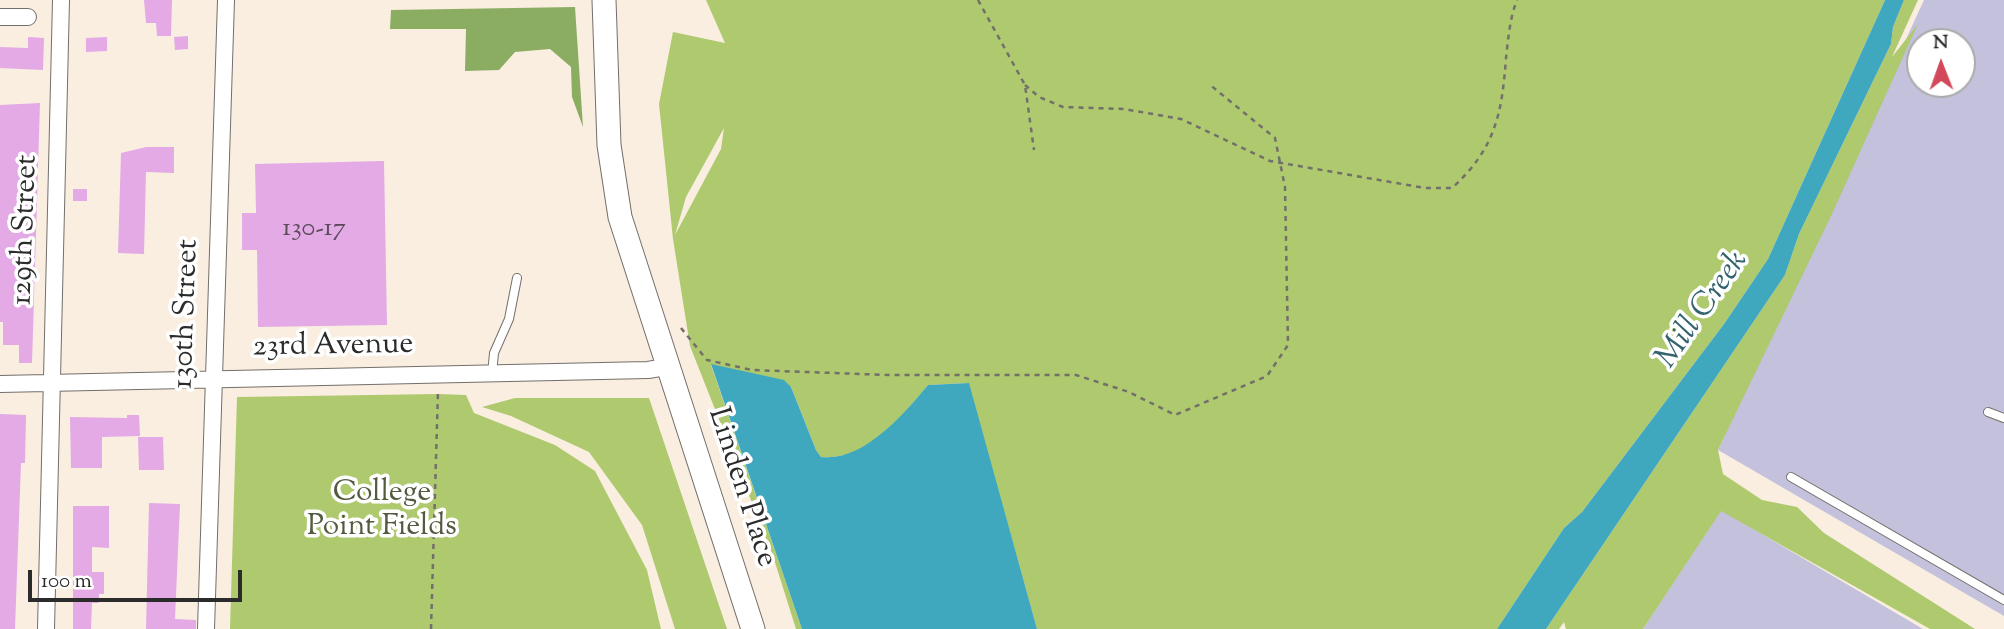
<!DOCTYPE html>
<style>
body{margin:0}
#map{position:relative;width:2004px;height:629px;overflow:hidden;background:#faeee0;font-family:"Sorts Mill Goudy",serif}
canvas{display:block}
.north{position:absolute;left:1906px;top:28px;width:70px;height:70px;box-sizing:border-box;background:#fff;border:2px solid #aaa;border-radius:50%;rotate:359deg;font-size:19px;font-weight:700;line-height:28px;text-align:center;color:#2b2b2b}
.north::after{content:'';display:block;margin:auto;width:24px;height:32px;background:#d1495b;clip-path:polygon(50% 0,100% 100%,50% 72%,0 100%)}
.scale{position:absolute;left:28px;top:570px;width:214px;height:32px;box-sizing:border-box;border:4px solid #2b2b2b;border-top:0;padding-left:9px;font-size:21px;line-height:24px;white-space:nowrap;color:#2b2b2b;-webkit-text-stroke:5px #fff;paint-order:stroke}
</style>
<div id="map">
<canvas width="2004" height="629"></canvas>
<div class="north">N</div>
<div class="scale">100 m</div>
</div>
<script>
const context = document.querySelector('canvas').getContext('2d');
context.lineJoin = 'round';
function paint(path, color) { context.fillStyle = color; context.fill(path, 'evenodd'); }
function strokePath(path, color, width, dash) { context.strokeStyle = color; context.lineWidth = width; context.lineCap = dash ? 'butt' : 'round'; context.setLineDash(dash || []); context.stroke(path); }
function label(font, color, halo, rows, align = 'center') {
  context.font = font + ' "Sorts Mill Goudy",serif'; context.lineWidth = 7; context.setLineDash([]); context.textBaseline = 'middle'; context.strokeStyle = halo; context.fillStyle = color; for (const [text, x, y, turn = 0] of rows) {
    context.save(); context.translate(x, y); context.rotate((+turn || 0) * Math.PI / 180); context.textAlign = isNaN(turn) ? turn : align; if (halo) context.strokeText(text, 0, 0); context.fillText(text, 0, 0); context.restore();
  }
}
paint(new Path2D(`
 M1924,0H2004V616L1718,450ZM1920,42H1962V84H1920Z
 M1721,510L1923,629H1643Z`), '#c3c1db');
paint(new Path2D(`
 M706,0H1885L1768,259L1724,324L1582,512L1564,528L1497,629H1037L968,383L928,385C904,415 864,462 821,457L816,450L791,387L711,365L802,629H796L773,556L690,346L673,239L659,104L673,32L725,43ZM724,128L721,149L675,235L686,197Z
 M1904,0H1918L1892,57L1918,24L1831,216L1718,450L1723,474L1762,500L1797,507L1824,533L1975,629H1930L1721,511L1643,629H1566L1564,622L1559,629H1546L1785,275L1799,234L1891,44L1893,27Z
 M438,394L466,395L474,413L555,445L595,471L647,570L661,629H230L237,397Z
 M515,398H649L727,629H675L642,525L589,452L511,416L482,407Z`), '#afc96f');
paint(new Path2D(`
 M575,7L583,127L572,97L571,67L550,49L515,52L499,70L465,71L466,29H390L391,10Z`), '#8bad62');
paint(new Path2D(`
 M1885,0H1904L1893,27L1891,44L1799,234L1785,275L1546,629H1497L1564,528L1582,512L1724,324L1768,259Z
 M711,364L784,380L791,387L816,450L821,457C863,462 904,414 928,385L969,383L1037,629H802Z`), '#3fa8bf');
paint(new Path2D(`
 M144,0H172L171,36H157L156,23H146Z
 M188,36V49L175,50L174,37Z
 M28,37L44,38L43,70L0,68V47L28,48Z
 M107,37V51L86,52V38Z
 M40,103L32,363H19V345H3V322H0V105Z
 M146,147H174V173L146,172L144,254L118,253L121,153Z
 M384,161L387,325L258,327L257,250H242V213H256L255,164Z
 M73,189H87V201H73Z
 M0,414L26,415L25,463H21L15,629H0Z
 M127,415H139L140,436L102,437V468H71L70,417L127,418Z
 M138,437H163L164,470H139Z
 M149,503L180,504L175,619L196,620V629H146Z
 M73,506H109V548L92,547V572H104V594H99V603H92L91,629H73Z`), '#e3aae6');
const lane = new Path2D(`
 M492,374L494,353L509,319L517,278
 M1988,412L2004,418
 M1791,477L2004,600`);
const street = new Path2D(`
 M0,17H28
 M0,384L648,370L666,367
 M46,629L61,0
 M206,629L226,0`);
const secondary = new Path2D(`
 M604,0L609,145L620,217L753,629`);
strokePath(lane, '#736f6a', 10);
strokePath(street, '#736f6a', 18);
strokePath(secondary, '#736f6a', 25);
strokePath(new Path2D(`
 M978,0L1025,85L1034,150
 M1025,85L1039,97L1063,107L1124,109L1181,119L1270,161L1425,188H1452C1495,149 1502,114 1506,58C1508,40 1510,17 1517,0
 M681,328L707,360L752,370L888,375H1076L1129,392L1175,415L1267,376L1288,345L1285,187L1275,138L1209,84
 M431,629L438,391`), '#736f6a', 2.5, [5, 5]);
strokePath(lane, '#fff', 8);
strokePath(street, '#fff', 16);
strokePath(secondary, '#fff', 23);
label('26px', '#594b5a', null, [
 ["130-17",314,231]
]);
label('30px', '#2b2b2b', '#fff', [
 ["129th Street",27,230,-88],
 ["130th Street",188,314,-88],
 ["23rd Avenue",333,348,-1],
 ["Linden Place",740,488,72]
]);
label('30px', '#535a3f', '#fff', [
 ["College",382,495],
 ["Point Fields",382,529]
]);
label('italic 32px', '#34636e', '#fff', [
 ["Mill Creek",1704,311,-55]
]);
</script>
